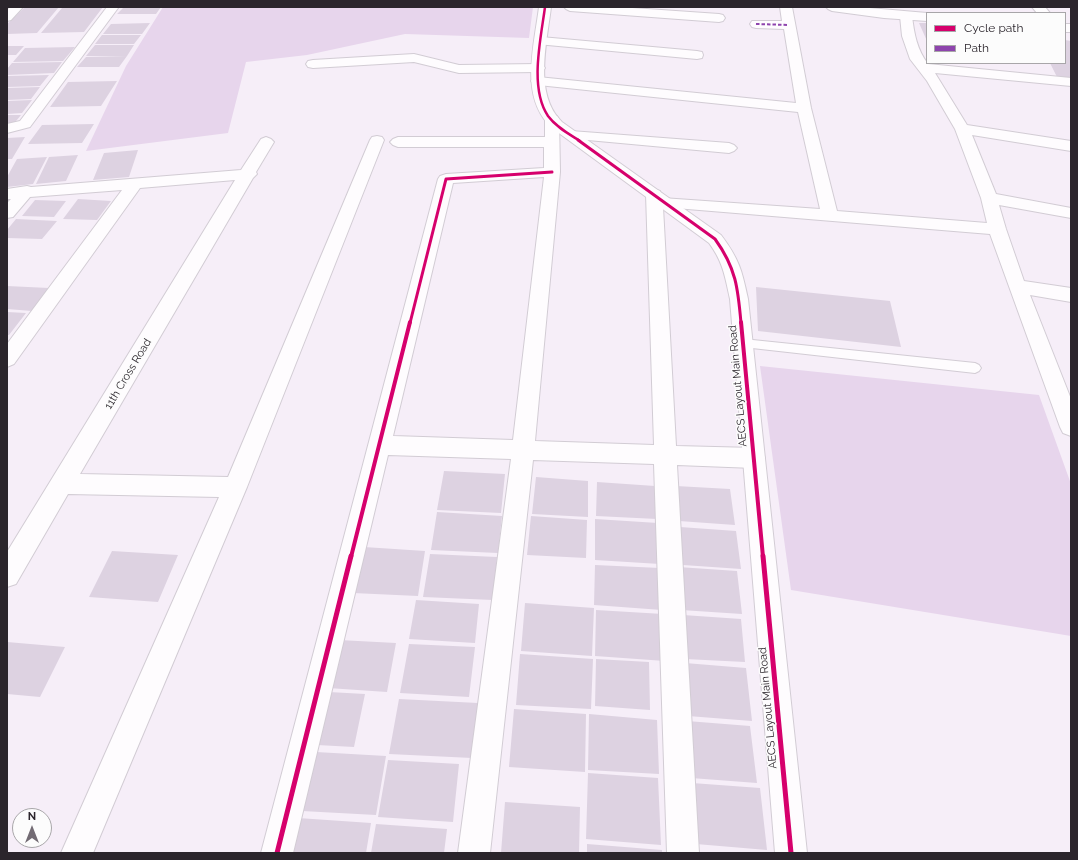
<!DOCTYPE html>
<style>
body{margin:0}
#map{position:relative;width:1078px;height:860px;overflow:hidden;background:#f6eef8;font-family:Raleway,sans-serif}
canvas{display:block}
.frame{position:absolute;inset:0;border:8px solid #2b252c;pointer-events:none}
.legend{position:absolute;left:926px;top:12px;width:140px;height:52px;box-sizing:border-box;background:#fcfcfc;border:1px solid #a8a6a9;margin:0;padding:5px 7px;list-style:none;font-size:12px;color:#2b252c}
.legend li{display:flex;align-items:center;gap:8px;height:20px}
.legend b{width:20px;border:1px solid #a8a6a9}
.north{position:absolute;left:12px;top:808px;width:40px;height:40px;box-sizing:border-box;background:#fcfcfc;border:1px solid #a8a6a9;border-radius:50%;rotate:0deg;font-size:11px;font-weight:700;line-height:16px;text-align:center;color:#2b252c}
.north::after{content:'';display:block;margin:auto;width:14px;height:18px;background:#726b73;clip-path:polygon(50% 0,100% 100%,50% 72%,0 100%)}
</style>
<div id="map">
<canvas width="1078" height="860"></canvas>
<div class="frame"></div>
<ul class="legend">
<li><b style="height:5px;background:#d6006c"></b>Cycle path</li>
<li><b style="height:5px;background:#8e44ad"></b>Path</li>
</ul>
<div class="north">N</div>
</div>
<script>
const context = document.querySelector('canvas').getContext('2d');
context.lineJoin = 'round';
function paint(path, color) { context.fillStyle = color; context.fill(path, 'evenodd'); }
function strokePath(path, color, width, dash) { context.strokeStyle = color; context.lineWidth = width; context.lineCap = dash ? 'butt' : 'round'; context.setLineDash(dash || []); context.stroke(path); }
function label(font, color, halo, rows, align = 'center') {
  context.font = font + ' Raleway,sans-serif'; context.lineWidth = 3; context.setLineDash([]); context.textBaseline = 'middle'; context.strokeStyle = halo; context.fillStyle = color; for (const [text, x, y, turn = 0] of rows) {
    context.save(); context.translate(x, y); context.rotate((+turn || 0) * Math.PI / 180); context.textAlign = isNaN(turn) ? turn : align; if (halo) context.strokeText(text, 0, 0); context.fillText(text, 0, 0); context.restore();
  }
}
paint(new Path2D(`
 M163,7H533L529,38L405,34L307,55L246,62L228,133L86,151L126,66Z
 M760,366L1039,395L1071,484V636L791,590Z`), '#e7d5ec');
paint(new Path2D(`
 M25,7H59L37,33L7,34V24Z
 M103,7L84,32L41,33L62,8Z
 M161,7L156,14H117L123,8Z
 M150,23L142,34H103L111,24Z
 M919,23H927V41Z
 M102,35H141L134,44H95Z
 M1065,40L1071,41V78L1057,77L1050,63H1065Z
 M95,45H134L127,56H86Z
 M7,46H24L16,55H7Z
 M75,47L63,61L13,62L25,48Z
 M127,56L119,67H77L86,57Z
 M62,62L54,73L7,75V69L12,63Z
 M49,75L40,86L7,87V76Z
 M117,81L101,106L50,107L68,82Z
 M40,87L31,99L7,100V88Z
 M32,100L22,113L7,114V101Z
 M7,115H21L12,126H7Z
 M94,124L82,143L28,144L42,125Z
 M25,137L12,159H7V138Z
 M138,150L129,177L93,180L104,153Z
 M78,155L66,181L36,184L49,157Z
 M47,157L33,184L7,187V177L17,159Z
 M78,199L111,201L97,220L63,219Z
 M35,200L66,201L54,217L22,216Z
 M16,219L57,221L42,239L7,238V230Z
 M7,286L49,288L32,311L7,309Z
 M756,287L890,301L901,347L758,331Z
 M7,312L26,313L9,335H7Z
 M444,471L505,474L501,513L437,510Z
 M536,477L588,481V517L532,514Z
 M597,482L655,486L657,519L596,516Z
 M676,486L730,489L735,525L679,521Z
 M437,512L502,516L498,553L431,550Z
 M531,516L587,520L586,558L527,555Z
 M595,519L658,523L660,564L595,560Z
 M680,527L736,531L741,569L683,565Z
 M364,547L425,551L418,596L353,593Z
 M112,551L178,555L158,602L89,597Z
 M430,554L497,557L493,600L423,597Z
 M595,565L660,568L662,610L594,605Z
 M678,567L737,571L742,614L681,610Z
 M416,600L479,604L475,643L409,639Z
 M525,603L594,608L592,656L521,651Z
 M596,610L663,614L665,661L595,656Z
 M683,615L741,619L745,662L685,659Z
 M339,640L396,643L387,692L328,688Z
 M7,642L65,647L40,697L7,694Z
 M409,644L475,647L469,697L400,693Z
 M520,654L593,659L591,709L516,705Z
 M596,659L649,662L650,710L595,706Z
 M685,663L746,668L752,721L688,716Z
 M329,692L365,694L354,747L317,745Z
 M399,699L478,703L472,758L389,754Z
 M514,709L586,714L585,772L509,767Z
 M589,714L657,720L659,774L588,770Z
 M687,721L750,726L757,783L691,778Z
 M316,752L386,756L376,815L302,811Z
 M388,760L459,764L453,822L378,817Z
 M588,773L658,778L661,845L586,839Z
 M692,783L760,788L767,850L696,844Z
 M505,802L580,807L579,853H501Z
 M298,818L371,823L366,853H290Z
 M376,824L447,829L444,853H371Z
 M587,844L662,850V853H587Z`), '#ddd2e1');
const lane = new Path2D(`
 M743,339L975,363L979,365L981,368L979,371L975,373L743,347L739,346L737,343L739,340Z`);
const street = new Path2D(`
 M10,7H23L11,20L7,21V10Z
 M107,7L118,8L30,127L7,133V124L20,121Z
 M564,7H618L719,14L723,15L725,18L723,21L719,22L570,11L566,9Z
 M780,7H792L811,108L837,211L987,223L981,198L955,129L927,81L910,59L902,36L900,16L902,13H910L912,16C914,33 917,50 928,64L1071,78V86L935,73L967,125L1071,141V151L972,135L996,194L1071,208V218L999,205L1006,229L1024,281L1071,288V302L1030,295L1071,399V436L1063,433L1060,427L990,234L663,207L676,446L754,448L762,451L765,458L762,465L754,468L677,465L699,853H667L654,464L533,460L490,853H458L511,459L388,455L293,853H261L438,179L440,176L446,174L544,168V147H398L393,145L390,142L393,139L398,137H545V119L547,116L552,115L557,116L559,119L560,172L535,441L654,445L646,194L648,191L654,189L660,191L662,198L820,209L798,112L538,85L533,84L531,81L533,78L538,77L796,103L784,29L756,28L752,27L750,24L752,21H782ZM544,177L513,440L393,436L453,183Z
 M1032,7H1045L1050,13H1037Z
 M541,37L697,51L702,52L703,55L702,58L697,59L537,44L535,41L537,38Z
 M414,54L459,65L538,64L543,65L545,68L543,71L538,72L459,73L414,62L313,68L308,67L306,64L308,61L313,60Z
 M571,131L729,143L734,145L737,148L734,151L729,153L566,138L564,135L566,132Z
 M377,136L382,137L384,140L247,487L93,853H61L219,497L68,494L16,584L7,587V552L235,180L140,188L14,364L7,367V344L122,190L30,197L13,217L7,218V203L11,199H7V189L27,186L31,187L241,170L261,139L266,137L271,139L274,142L256,172L257,174L253,178L80,474L228,477L370,140L372,137Z`);
const secondary = new Path2D(`
 M539,7H551C547,42 533,94 562,122L721,235C739,259 742,270 748,299L807,853H775L730,299C725,276 723,262 709,243L552,128C519,97 534,47 539,7Z
 M826,7H858L927,13V21L884,18L832,11L828,9Z
 M1065,24H1071V32H1065Z`);
strokePath(lane, '#d2ccd4', 2);
strokePath(street, '#d2ccd4', 2);
strokePath(secondary, '#d2ccd4', 2);
paint(lane, '#fefcfe');
paint(street, '#fefcfe');
paint(secondary, '#fefcfe');
strokePath(new Path2D(`
 M756,24L789,25`), '#8e44ad', 2, [3.5, 2]);
strokePath(new Path2D(`
 M545,7C541,38 529,88 548,116C556,127 569,134 580,141`), '#d6006c', 2.5);
strokePath(new Path2D(`
 M578,140L715,239C736,268 738,288 741,323
 M410,323L446,179L552,172`), '#d6006c', 3);
strokePath(new Path2D(`
 M741,322L763,557
 M351,557L410,322`), '#d6006c', 4);
strokePath(new Path2D(`
 M763,556L791,853
 M277,853L351,556`), '#d6006c', 5);
label('11px', '#2b252c', '#fcfcfc', [
 ["11th Cross Road",128,374,-59],
 ["AECS Layout Main Road",738,386,-95],
 ["AECS Layout Main Road",768,708,-95]
]);
</script>
